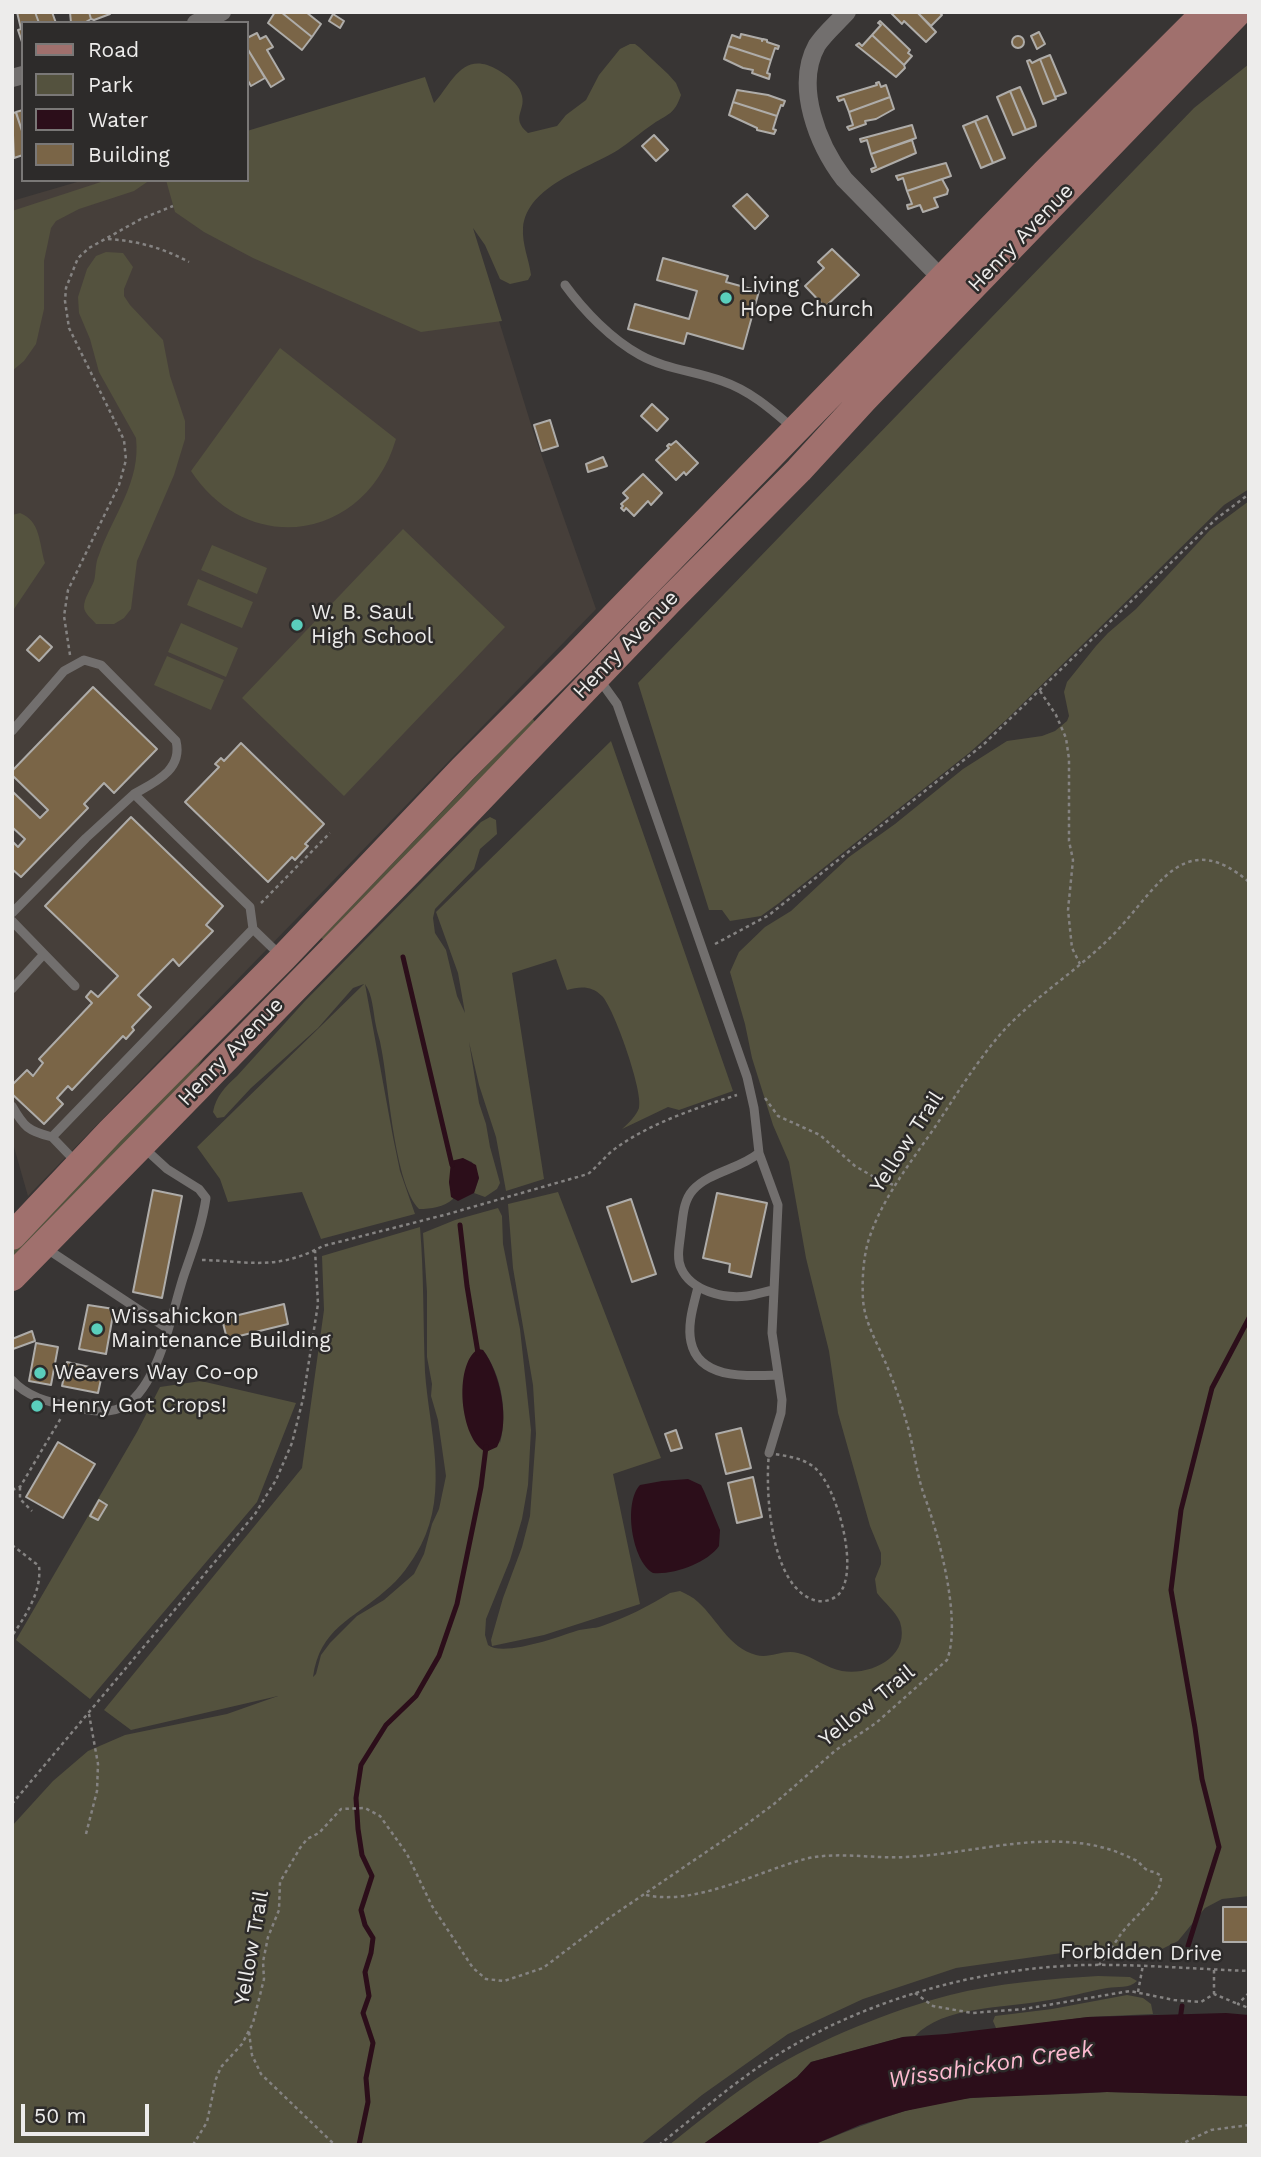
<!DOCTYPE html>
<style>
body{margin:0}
#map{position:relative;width:1261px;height:2157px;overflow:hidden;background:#383534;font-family:"Work Sans",sans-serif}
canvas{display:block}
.frame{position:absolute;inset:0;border:14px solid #edeceb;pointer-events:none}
.legend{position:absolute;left:21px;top:21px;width:228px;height:161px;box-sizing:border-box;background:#2d2b2a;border:2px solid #7a7877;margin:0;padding:9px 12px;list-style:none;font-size:21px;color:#edeceb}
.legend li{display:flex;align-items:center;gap:14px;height:35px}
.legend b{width:35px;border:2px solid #7a7877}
.scale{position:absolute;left:21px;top:2104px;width:128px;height:32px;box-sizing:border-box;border:4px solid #edeceb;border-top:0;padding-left:9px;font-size:21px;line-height:24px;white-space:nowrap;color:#edeceb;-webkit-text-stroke:5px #2d2b2a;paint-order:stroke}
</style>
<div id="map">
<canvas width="1261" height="2157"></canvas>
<div class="frame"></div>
<ul class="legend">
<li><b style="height:9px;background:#a0706d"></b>Road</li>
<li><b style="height:19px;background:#54523e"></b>Park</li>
<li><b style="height:19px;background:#2c0e1a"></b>Water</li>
<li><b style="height:19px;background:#7a6547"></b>Building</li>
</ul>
<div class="scale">50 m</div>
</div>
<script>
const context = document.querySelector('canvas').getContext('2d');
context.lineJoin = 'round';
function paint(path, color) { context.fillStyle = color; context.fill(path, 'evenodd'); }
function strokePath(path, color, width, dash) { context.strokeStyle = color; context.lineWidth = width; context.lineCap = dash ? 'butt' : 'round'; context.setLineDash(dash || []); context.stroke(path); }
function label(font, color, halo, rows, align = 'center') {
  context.font = font + ' "Work Sans",sans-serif'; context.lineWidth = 5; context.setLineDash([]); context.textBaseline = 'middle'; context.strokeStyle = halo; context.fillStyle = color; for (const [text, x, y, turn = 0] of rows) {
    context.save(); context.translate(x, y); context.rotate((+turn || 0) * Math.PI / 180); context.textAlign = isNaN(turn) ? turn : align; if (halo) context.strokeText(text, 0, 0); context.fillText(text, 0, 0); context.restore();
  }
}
paint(new Path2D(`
 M425,82L533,431L596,609L28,1196L12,1140V201L84,180H247Z`), '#463f3a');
paint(new Path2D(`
 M630,44H635L639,47L668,74L676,83L681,95C674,115 669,113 653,124C641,132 630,142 618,150C588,169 527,185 523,228C522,245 529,259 531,275L528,280L510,284L500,279L485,245L473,228L502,321L421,332L253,258L204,232L175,212L166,180H247V131L425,77L434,103C452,83 463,49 498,70C506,75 518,83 521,93C528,110 509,117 528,133L557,126L566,115L586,100L599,75L620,49Z
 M1249,64V489L1224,505L1006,720L969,753L779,903L761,916L730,921L722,910H709L638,683L1194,108Z
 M107,180H150L134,191L79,209L56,221L51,228L44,261V309L36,344L24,361L12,371V211Z
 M106,252L123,253L133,267L124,289V296L130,305L163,340L170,376L185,421V439L174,475L137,561L131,609L124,618L114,624H96C92,619 84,613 84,607C84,598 91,589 94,581C96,573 95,563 99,555C113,515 141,482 136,438L99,372L90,339L79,313L78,297L87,269L96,256Z
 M280,348L396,439C367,539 250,560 191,471Z
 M1249,501V1896L1222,1899L1205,1908L1178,1941L1160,1950L1090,1949L956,1968L863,1999L788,2034L702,2095L640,2145H12V1826L53,1781L88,1751L125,1735L227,1714L278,1696L131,1730L104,1710L302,1468L324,1310L322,1256L420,1227C424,1276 423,1323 425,1372C429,1429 449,1490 421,1545C412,1562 400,1579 385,1591C352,1620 320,1628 313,1677L316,1674L321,1655L330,1643L357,1616L384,1600L414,1574L424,1554L432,1524L439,1509L446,1476L438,1420L431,1396L432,1384L427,1357V1292L423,1233L455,1220L498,1208L502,1216L503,1244L520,1329L531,1430L528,1485L522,1519L510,1560L486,1619L485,1635L488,1645C503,1657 558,1637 576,1631C585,1628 594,1629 602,1626C625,1618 649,1606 670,1593L680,1591C686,1594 693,1597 698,1602C718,1620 728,1647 756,1655C770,1659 783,1649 798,1653C814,1657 826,1668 842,1671C870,1676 911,1657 900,1622C896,1612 884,1602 877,1593L875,1579L881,1564V1553L870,1526L838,1413L829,1351L806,1258L789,1162L773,1125L752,1058L745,1024L730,972L739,952L765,927L791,911L849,857L895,824L963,769L1007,741L1042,736L1055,731L1067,721L1069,716L1064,692L1067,682L1096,646L1108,633L1136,609L1210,530ZM478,1349L483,1350C502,1375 508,1414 500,1443Z
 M20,513C41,521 39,544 45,563L12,612V515Z
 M403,529L505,627L344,796L242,698Z
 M212,545L267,568L257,594L201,570Z
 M198,579L253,602L242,628L187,605Z
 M181,623L238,648L226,677L168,652Z
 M167,656L224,680L211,710L154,685Z
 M532,718L536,723L325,940L321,938Z
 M611,741L733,1091L679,1110L668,1107L622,1129C629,1123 636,1116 639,1108C644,1093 614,1008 602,996C592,986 581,986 567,990L556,959L512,973L544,1179L506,1191L496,1137L479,1085L469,1042L479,1103L486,1124L490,1147L500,1183L497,1189L485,1197L474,1193L479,1178L472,1162L462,1158L449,1182L453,1199C444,1207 431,1209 419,1209C394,1183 389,1085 381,1047C380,1039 377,1033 376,1026C373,1012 373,995 365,984L393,1137L400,1171L415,1214L321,1239L302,1192L228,1202L220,1179L197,1147L364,984L353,988L318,1028L251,1088L224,1117L217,1118L213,1112C216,1096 225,1087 237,1076L305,1001L481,822L490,817L496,820L497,834L480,849L474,869L435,909L433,918L435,933L446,950L457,996L465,1013L458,973L436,912Z
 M207,1052L186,1085L16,1258L12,1254V1248Z
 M558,1192L661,1458L613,1474L640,1604L544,1635L492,1646L491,1640L503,1598L522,1547L530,1516L536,1434L533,1385L513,1268L508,1204Z
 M201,1381L296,1403L257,1502L90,1699L16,1640L137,1432L160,1387Z
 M1098,1976L1130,1977L1137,1981C1129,1989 1118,1986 1107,1988C1086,1992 1065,1998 1043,2001C1005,2008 943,2006 915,2036L903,2037L811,2062L797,2077L702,2145H669C702,2119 733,2093 768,2071C818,2040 892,2010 950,1995C998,1983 1048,1979 1098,1976Z
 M1127,1995L1143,1998L1151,2004L1153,2014L1088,2017L1004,2028H996L993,2021L995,2016L1052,2009Z
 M1107,2092L1249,2096V2145H813C863,2125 918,2102 973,2098C1017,2094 1062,2095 1107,2092Z`), '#54523e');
paint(new Path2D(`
 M463,1158L476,1165L479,1178L474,1193L458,1201L451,1197L449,1182L451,1161Z
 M478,1349L483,1350C500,1372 511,1422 497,1447L486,1452C460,1440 453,1365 478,1349Z
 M688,1479L701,1485L704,1491L720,1530L719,1546C707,1563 674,1575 653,1573C632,1561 623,1503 640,1485L662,1481Z
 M1226,2013L1249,2015V2096L1107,2092L970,2098L905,2111L860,2125L813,2145H702L797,2077L811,2062L903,2037L946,2034L1088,2017Z`), '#2c0e1a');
strokePath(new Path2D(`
 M403,957L452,1165
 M460,1225L467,1286L478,1353
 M1188,1946L1219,1847L1202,1779L1195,1728L1171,1590L1181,1510L1212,1388L1249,1318
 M1180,2020L1182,2006
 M359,2145L368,2102L366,2078L373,2043L363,2013L369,1996L365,1972L371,1953L373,1938L365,1925L361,1910L372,1876L362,1855L358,1829L356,1798L361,1765L386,1725L416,1696L439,1656L457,1604L481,1487L486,1447`), '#2c0e1a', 5);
const building = new Path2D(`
 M17,12H35L39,23H23L22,42L18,30L21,29Z
 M35,12H52L56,23H39Z
 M70,12H89L91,19L84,23H71Z
 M89,12H110V14L94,20L91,19Z
 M275,12H281L312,37L302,50L268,23Z
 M281,12H306L321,24L312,37Z
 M890,12H917L936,32L926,42L904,21L902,24Z
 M917,12H939L942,15L931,26Z
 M333,14L344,21L340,28L329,21Z
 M880,21L910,50L908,53L912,56L904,65L872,35L881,25L878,23Z
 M1039,32L1045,44L1037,49L1031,36Z
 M257,33L260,39L266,36L273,47L267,50L284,79L271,87L247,48V38Z
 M741,34L762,39V41L763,39L767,40V42L779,46L778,49L775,48L771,60L728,46L732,35L740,38Z
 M872,35L904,65L905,68L896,77L856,45L859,43L862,46Z
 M1012 42a6 6 0 1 1 12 0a6 6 0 1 1-12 0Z
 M728,46L771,60L767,73L770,74L769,79L752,73L753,70L743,68L724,59Z
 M247,48L265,78L251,86L247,79Z
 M1050,55L1066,93L1055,97L1040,59Z
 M1040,59L1056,99L1043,104L1027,61L1030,60L1032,63Z
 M879,82L881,87L886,85L890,97L849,112L844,99L839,101L837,97L877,85L876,83Z
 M1020,87L1035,121L1036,126L1026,130L1010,91Z
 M737,90L768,95L785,101L783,106L781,105L777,116L733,102Z
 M1010,91L1026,130L1013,135L997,97Z
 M890,97L894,109L876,119L865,121L866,124L849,130L847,127L853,125L849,112Z
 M733,102L777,116L773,129L776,130L774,134L757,130V128L729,115Z
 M23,110V134L16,112Z
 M12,112L16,113L23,134V155L14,158Z
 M987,116L1005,158L993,163L975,121Z
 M975,121L993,163L981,168L963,126Z
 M912,125L916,138L871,154L867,140L861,142L860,139Z
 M654,135L668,150L656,161L642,146Z
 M912,140L916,153L872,172L871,169L876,167L871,154Z
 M946,163L951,176L907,191L903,178L898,180L896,176Z
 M942,179L948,190L947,194L934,198L938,207L923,212L920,205L908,209L907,205L912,204L907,191Z
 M747,194L768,216L755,229L733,206Z
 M832,249L859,275L825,307L805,286L824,268L818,262Z
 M663,258L728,276L726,282L759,291L743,349L687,333L684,344L628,329L635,304L689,319L697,291L657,280Z
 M652,404L668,419L657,431L641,416Z
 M550,420L558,446L542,451L534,425Z
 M676,441L698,463L686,475L684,472L676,480L656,460L669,448L667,446L669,444L671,445Z
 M603,457L607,466L588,472L586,464Z
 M643,474L662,493L651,505L648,501L634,516L626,508L624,511L621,508L623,506L621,504L628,498L623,493Z
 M40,636L52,647L39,661L27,650Z
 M93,687L157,749L114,793L104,783L84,804L88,808L21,877L12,869V841L18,847L25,839L12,827V791L40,818L48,810L12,775V771Z
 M241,743L324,824L305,844L308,846L295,860L292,857L268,882L185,802L219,767L215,764L221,758L224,761Z
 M131,817L223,906L206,925L213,931L179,966L173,959L138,995L151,1007L132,1027L134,1030L126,1039L123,1036L72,1090L68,1086L57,1098L63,1104L44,1124L12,1094V1085L27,1070L33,1076L43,1063L39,1059L92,1003L86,997L91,991L98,997L118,976L45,906Z
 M153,1190L182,1196L162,1298L133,1292Z
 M717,1193L767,1203L751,1277L729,1272L730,1264L703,1258Z
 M631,1199L656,1274L632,1282L607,1207Z
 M284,1304L288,1324L227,1339L222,1319Z
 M88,1305L114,1309L106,1354L79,1349Z
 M32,1331L35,1341L13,1349L12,1339Z
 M36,1343L58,1347L51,1385L29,1381Z
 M67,1362L103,1370L98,1393L62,1386Z
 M741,1428L751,1468L726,1474L716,1434Z
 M676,1430L682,1448L671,1451L665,1434Z
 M58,1442L95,1464L63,1518L26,1497Z
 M753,1477L762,1517L737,1523L728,1483Z
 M99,1500L107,1505L98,1520L90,1516Z
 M1223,1907H1249V1942H1223Z`);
paint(building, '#7a6547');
strokePath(building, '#aeaca9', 2);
strokePath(new Path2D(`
 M108,239C138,241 163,248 189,262
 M70,655L64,616L68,590L119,485L126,460L124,440L69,328L65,301L66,288L78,258L89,248L141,219L173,206
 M1040,691L1056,715L1066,738L1069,759V841L1073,860L1068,910L1072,948L1080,964
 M261,903L330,833
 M715,944L769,915L984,744L1216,519L1249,494
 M765,1098L778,1116L820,1135L855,1166L874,1177L896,1186
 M202,1260C246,1261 273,1270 315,1250
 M769,1453C785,1456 802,1457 815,1468C837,1487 860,1570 839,1594C833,1600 823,1603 814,1600C770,1586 765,1491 769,1453Z
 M20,1487V1499L32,1511
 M12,1490L20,1487L61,1418
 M12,1545L39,1566C42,1591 26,1615 12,1636
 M12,1804L255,1514L276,1480L292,1443L303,1399L318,1304L315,1250L323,1246L448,1214L588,1174C598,1166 606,1155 616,1148C651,1123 696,1108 737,1095
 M86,1834L97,1791L98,1764L89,1714
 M646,1895C696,1906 756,1872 805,1859C837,1851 872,1859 905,1857C980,1854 1063,1822 1135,1860C1140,1862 1142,1867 1147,1870C1152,1872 1156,1872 1161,1876C1162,1897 1133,1917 1121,1934C1114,1944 1107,1955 1099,1965
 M1214,1970V1994
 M1138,1992L1143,1965
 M915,1993L933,2006L972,2013L1024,2009L1130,1991L1174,2000L1201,2002L1214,1994L1238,2004
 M1249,1993L1238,2004L1249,2008
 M249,2032L252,2055L261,2074L335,2145
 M193,2145L207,2122L216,2079L221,2067L242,2044L253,2023L264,1979L263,1962L268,1937L279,1910L280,1882L300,1848L307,1839L319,1833L341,1809L365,1808L380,1816L407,1854L432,1906L473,1968L486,1979L504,1981L543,1968L609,1918L743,1827L774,1804L836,1750L876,1723L947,1660C962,1621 939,1535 924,1495C916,1472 914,1447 907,1424C901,1402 893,1380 884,1359C875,1339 865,1322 863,1300C862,1281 863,1260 868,1242C881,1199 912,1161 937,1124C958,1092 979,1058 1005,1029C1041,991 1088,964 1123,924C1162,880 1188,830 1249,882
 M659,2145C698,2114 735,2081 777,2055C868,1999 978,1968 1085,1965C1139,1964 1194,1969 1249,1971
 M1179,2145L1211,2130L1249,2125`), '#858382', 2.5, [3.5, 3.5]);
strokePath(new Path2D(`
 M565,285C584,311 611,339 640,355C665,369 695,371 722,381C751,391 772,410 794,429
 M599,679L617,704L747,1077L754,1108L759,1153L778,1205L772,1333L782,1400L781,1413L769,1453
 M12,731L64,671L84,660L101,665L176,741C183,770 155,782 134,794L250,907L253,929
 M12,913L86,838L134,794
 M12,921L75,986
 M12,989L44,954
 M12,1106C24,1127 28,1131 52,1137
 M759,1153C740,1169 709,1172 693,1190C683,1201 683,1217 681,1231C680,1243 676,1257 681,1268C691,1291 724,1299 747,1296C755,1295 764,1292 773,1290
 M76,1162L52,1137L253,929L282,957
 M44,1247L168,1329
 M698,1287C694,1304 687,1324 691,1342C699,1380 748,1376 777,1375
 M12,1380C27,1397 48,1402 69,1406C87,1410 109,1416 126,1405C160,1383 172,1311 184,1275C193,1249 202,1225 206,1198L199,1189L167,1169L143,1147`), '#726f6e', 9);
strokePath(new Path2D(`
 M847,12C837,23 825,33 817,45C794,86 818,145 844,179L948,285
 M196,23L222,12
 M12,78L23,75`), '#726f6e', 18);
strokePath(new Path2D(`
 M12,1236L111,1131L283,958L463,769L575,657L1045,173L1206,12
 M12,1277L470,809L669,601L799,470L864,399L1238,12`), '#a0706d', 28);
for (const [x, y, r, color] of [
 [726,298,7,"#5acebc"],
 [297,625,7,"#5acebc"],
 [97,1329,7,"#5acebc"],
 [40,1373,7,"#5acebc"],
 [37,1406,7,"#5acebc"]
]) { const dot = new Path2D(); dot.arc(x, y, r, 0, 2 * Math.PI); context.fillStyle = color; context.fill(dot); strokePath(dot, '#2d2b2a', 2.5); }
label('21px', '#edeceb', '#2d2b2a', [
 ["Henry Avenue",1021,238,-46],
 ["Henry Avenue",626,645,-46],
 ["Henry Avenue",231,1052,-46],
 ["Yellow Trail",907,1142,-57],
 ["Yellow Trail",867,1706,-39],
 ["Yellow Trail",252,1948,-80],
 ["Forbidden Drive",1141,1953,1]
]);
label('21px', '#edeceb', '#2d2b2a', [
 ["Living",740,286],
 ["Hope Church",740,310],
 ["W. B. Saul",311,613],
 ["High School",311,637],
 ["Wissahickon",111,1317],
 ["Maintenance Building",111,1341],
 ["Weavers Way Co-op",54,1373],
 ["Henry Got Crops!",51,1406]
], 'left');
label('italic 23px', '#fdbad0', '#2d2b2a', [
 ["Wissahickon Creek",991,2065,-9]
]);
</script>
